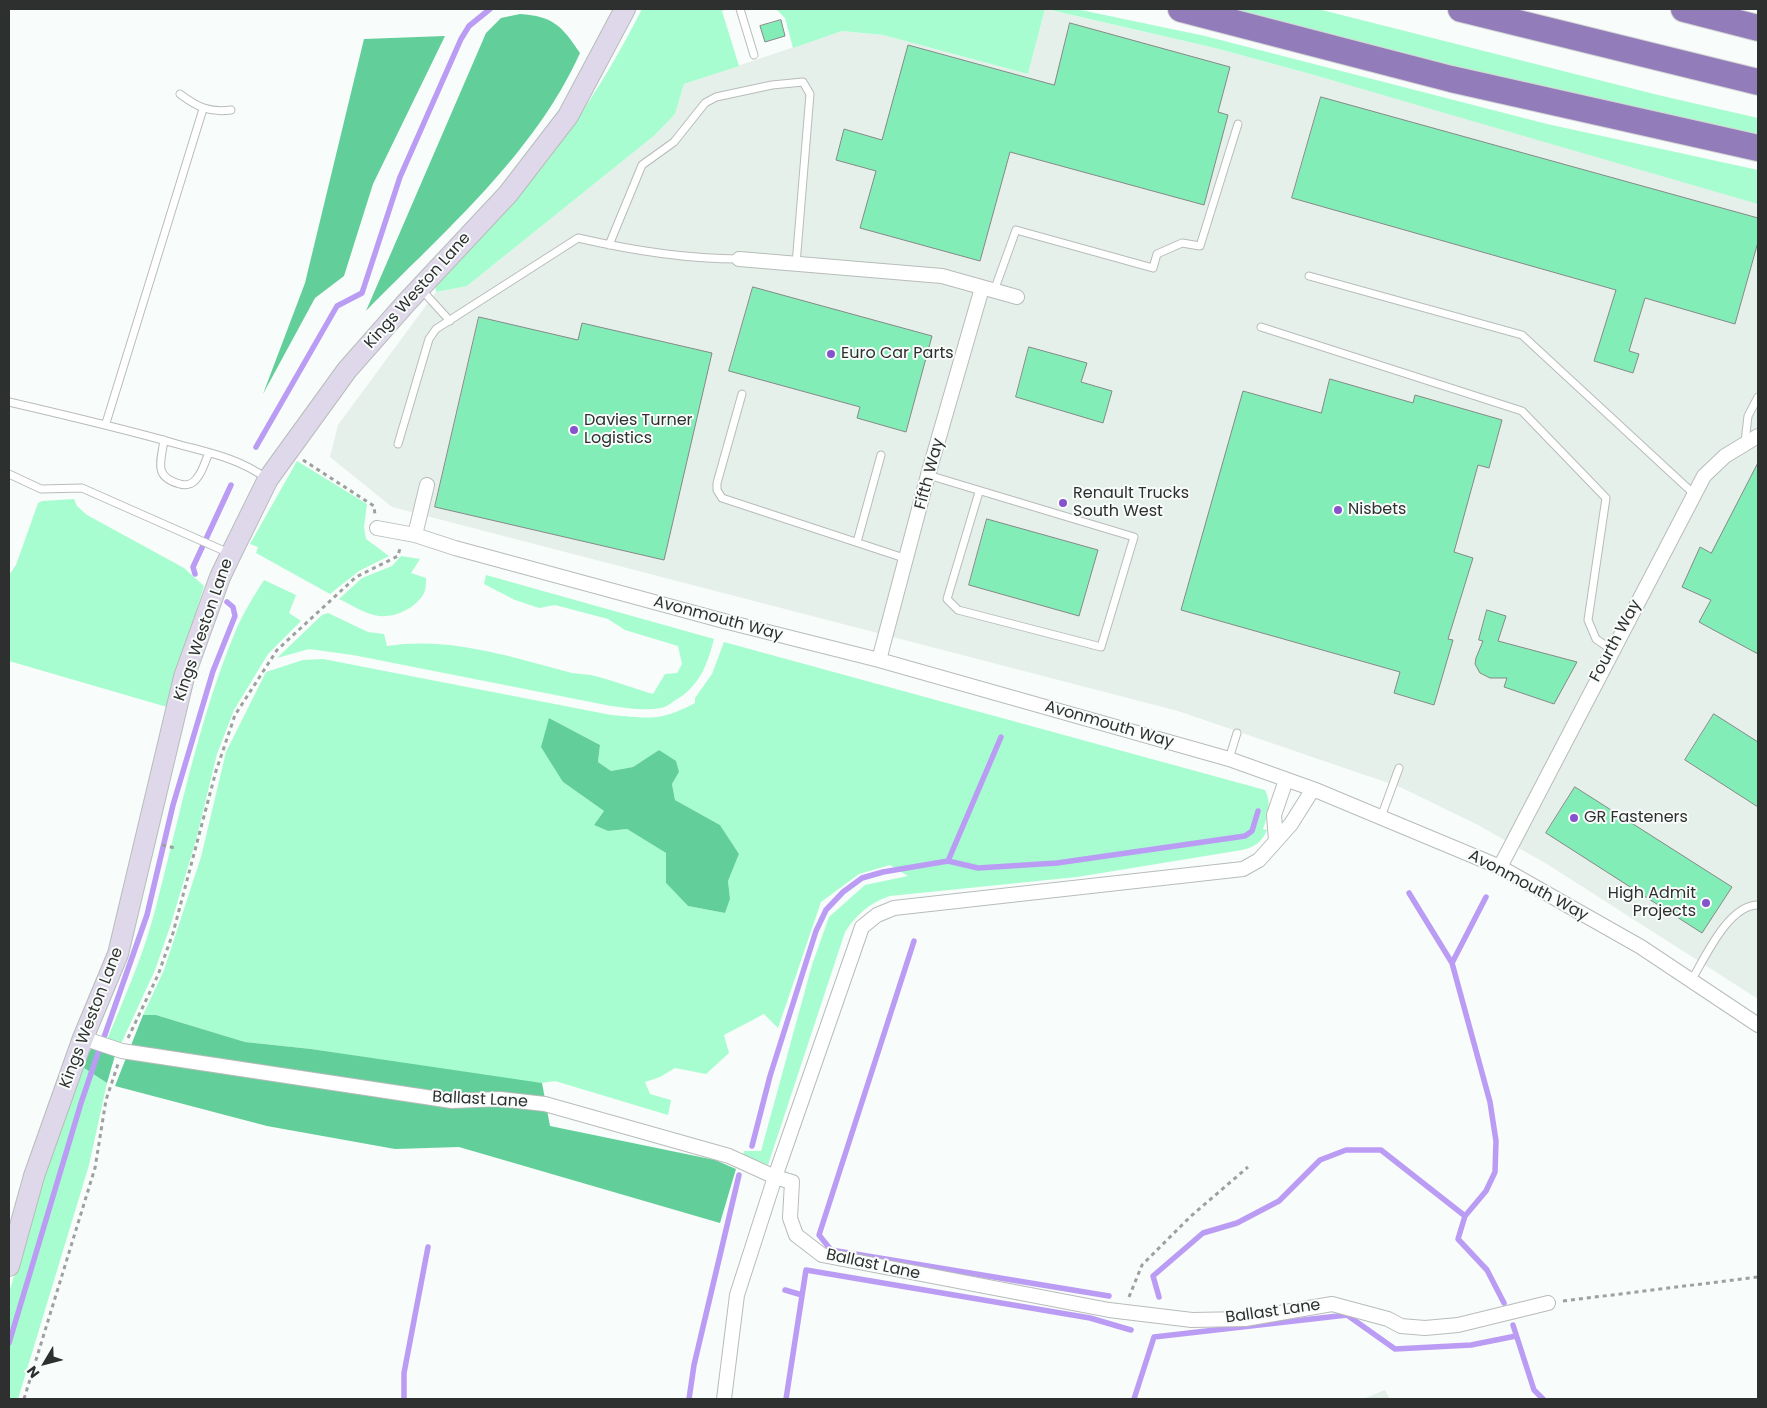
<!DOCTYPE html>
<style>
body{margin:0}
#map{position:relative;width:1767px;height:1408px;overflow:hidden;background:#f8fcfa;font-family:Poppins,sans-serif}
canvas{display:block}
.frame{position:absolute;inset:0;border:10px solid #2e302f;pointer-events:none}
.north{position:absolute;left:20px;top:1338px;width:50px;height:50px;-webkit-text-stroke:4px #f8fcfa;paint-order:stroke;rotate:233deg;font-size:14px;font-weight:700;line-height:20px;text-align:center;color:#2e302f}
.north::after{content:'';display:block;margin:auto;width:18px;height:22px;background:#2e302f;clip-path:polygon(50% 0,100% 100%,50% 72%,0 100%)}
</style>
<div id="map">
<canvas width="1767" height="1408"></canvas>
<div class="frame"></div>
<div class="north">N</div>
</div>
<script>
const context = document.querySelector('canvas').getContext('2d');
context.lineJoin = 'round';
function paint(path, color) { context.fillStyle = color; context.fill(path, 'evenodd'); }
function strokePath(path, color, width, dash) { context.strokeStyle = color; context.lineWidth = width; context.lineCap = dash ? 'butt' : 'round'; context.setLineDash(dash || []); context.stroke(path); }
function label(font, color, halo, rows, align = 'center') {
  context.font = font + ' Poppins,sans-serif'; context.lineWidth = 4; context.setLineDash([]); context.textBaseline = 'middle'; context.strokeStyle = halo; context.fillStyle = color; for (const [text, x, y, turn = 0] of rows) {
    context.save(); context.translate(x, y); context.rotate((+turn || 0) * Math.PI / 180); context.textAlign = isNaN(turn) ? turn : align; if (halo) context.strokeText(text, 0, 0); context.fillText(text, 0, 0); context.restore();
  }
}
paint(new Path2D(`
 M1045,9L1215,48L1314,75L1758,202V999L1547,864L1478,825L1400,787L1178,711L392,507L330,457L338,425L436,292L467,286L655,135L675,114L684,84L842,31L883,35L1028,74Z
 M1385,1390L1390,1399H1363Z`), '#e5f0ea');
paint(new Path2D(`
 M642,9H727L722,11L739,66L684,84L675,114L655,135L467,286L436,292L435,283C451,272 464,255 478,241C545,172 599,94 642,9Z
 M776,9H1045L1028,74L883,35L842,31L793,48L785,18Z
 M1046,9H1076L1205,36L1547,124L1758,170V204L1314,75L1215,48Z
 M1231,9H1318L1658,95L1758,118V136L1552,91Z
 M297,461L367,504L364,527L366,539L389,556L359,571L330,594L256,553L258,547L250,544Z
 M74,499L77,506L87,515L184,568L204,586L167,707L9,661V575L16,565L38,503L42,501Z
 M401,556L420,559L411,573L426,578C426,583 426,589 424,593C416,609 391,620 374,615C362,612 350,604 339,599L362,578L392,566Z
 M486,575L714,639C707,666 699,687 674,701C670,704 666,707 661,708C644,711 627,708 611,706L353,655L309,649L277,658L322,615L328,613L368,632L384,634L387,646C449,636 512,657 572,673C578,674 584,674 591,675C612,680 633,688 653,694L665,674L677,673L682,664L678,646L625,630L608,619L555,605L539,608L515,600L484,584Z
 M264,580L296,595L289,613L301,621L268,654L234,710L217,754L196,840L170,927L155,970L120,1046L106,1042C123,1001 141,961 153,918C179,821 197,723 236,630C243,613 254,596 264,580Z
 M724,642L1265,790C1272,804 1268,815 1263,829L1267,830C1262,842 1255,847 1242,850L1077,877L890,896C869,903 857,914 845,932L768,1165L743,1155L744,1151H761L812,965L829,917L865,885L908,876L890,865L859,874L821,902L778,1028L764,1014L724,1035L729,1053L706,1074L675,1068L660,1077L645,1082L650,1094L671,1100L668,1115L555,1081L542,1083L505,1079L311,1049L245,1042L156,1015H143L164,970L201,857L226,752L266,672L303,660L323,659L611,715C650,718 659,722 695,703V698L712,674ZM549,718L600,745L598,762L611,771L633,767L659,750L679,772L672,784L675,800L720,825L739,854L728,881L730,899L725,913L688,906L666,883V853L627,829L608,831L594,825L604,811L563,782Z
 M81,1066L107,1083L89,1165L18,1399H9V1293L39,1188Z`), '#a7fdd0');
paint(new Path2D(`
 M520,14C553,16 562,26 580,53C534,155 443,232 366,311L486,33L501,18Z
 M445,36L373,184L344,276L315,298L263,394L305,283L364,39Z
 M549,718L600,745L598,762L611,771L633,767L659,750L676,761L679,772L672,784L675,800L720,825L739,854L728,881L730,899L725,913L688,906L666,883V853L627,829L608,831L594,825L604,811L563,782L541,747Z
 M143,1015H156L245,1042L311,1049L542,1083L550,1126L715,1160L736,1169L720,1223L459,1147L395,1149L267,1126L115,1086Z
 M93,1046L116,1052L107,1083L81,1066Z`), '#62ce99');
strokePath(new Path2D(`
 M256,447L337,306L362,293L400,177L461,39L469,26L490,9
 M195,574L193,567L231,485
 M948,861L1001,737
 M1409,893L1452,963
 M1486,897L1452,963L1490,1102L1496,1141L1495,1172L1486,1191L1465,1216L1458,1239L1487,1270L1504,1303
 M914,941L819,1235L831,1250L1109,1296
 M103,1040L147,915L173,805L213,671L235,616L233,607L227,602
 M752,1146L770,1076L816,931L826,910L843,892L862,878L883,872L948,861L978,868L1057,863L1245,836L1252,831L1258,811
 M785,1290L802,1295
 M1159,1297L1153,1276L1203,1233L1237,1223L1279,1201L1320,1160L1346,1150H1381L1465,1216
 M1513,1325L1534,1390L1543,1399
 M9,1343L81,1103L99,1050
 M404,1399V1373L428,1247
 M689,1399L694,1365L739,1175
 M786,1399L806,1270L1090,1318L1131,1330
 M1134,1399L1154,1337L1347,1315L1395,1349L1471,1345L1516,1336`), '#bb9cf4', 5.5);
const building = new Path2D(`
 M781,20L785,36L765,42L760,26Z
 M1070,23L1230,67L1218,112L1228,115L1204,205L1010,152L980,261L860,228L876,171L836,160L844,129L882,140L908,45L1054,85Z
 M1321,97L1758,218V242L1735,324L1645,298L1629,351L1639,354L1633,373L1594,361L1616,290L1292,198Z
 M753,287L932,336L906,432L857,418L860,407L729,371Z
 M479,317L578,340L582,323L712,353L664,560L435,507Z
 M1029,347L1087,363L1081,382L1112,391L1103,423L1016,397Z
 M1330,379L1413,403L1415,395L1502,420L1489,468L1478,465L1454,552L1473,558L1448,639L1453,640L1434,705L1394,693L1400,672L1181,610L1243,391L1321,413Z
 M1758,463V654L1699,622L1711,600L1682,587L1700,547L1711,553Z
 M987,519L1098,550L1079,616L969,585Z
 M1487,610L1506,616L1498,641L1577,662L1554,704L1504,687L1507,678H1490L1480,673L1475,664L1476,658L1483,641L1479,640Z
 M1714,714L1758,742V807L1685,760Z
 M1575,787L1732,887L1702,933L1546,833Z`);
paint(building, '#82edb7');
strokePath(building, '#868a88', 1);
const lane = new Path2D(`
 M740,9L754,55
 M180,94C197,107 210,113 231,110
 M609,245L642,165L674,142L705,103L716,97L772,85L803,82L810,94L796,264
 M1309,276L1522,335L1694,494
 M420,288L450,321
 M994,291L1016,230L1153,268L1157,254L1182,243L1200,246L1238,124
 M1261,327L1522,411L1606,498L1588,620L1596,639L1612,650
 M742,394L717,483V490L722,498L907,559
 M9,402C65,415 121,428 177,444C210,453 238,458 266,478
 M106,423L203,109
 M164,440C161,462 153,477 180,484C186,486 193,484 197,478C203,471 205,461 209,453
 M1745,442L1748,416L1758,397
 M398,444L429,339L436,329L578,238C630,250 686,259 739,259
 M9,474L41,489L82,488L229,553
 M928,475L1134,537L1101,647L958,610L947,599L979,492
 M857,542L881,455
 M1229,759L1237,733
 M1381,817L1399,768
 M1691,981C1705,958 1728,905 1758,905`);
const street = new Path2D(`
 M739,259L942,276L1017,297
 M377,528L415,535L455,548L724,621L879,660L1229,759L1313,789L1500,867L1641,947L1758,1025
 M415,535L427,485
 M879,660L928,475L982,288
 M1286,780L1274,815L1276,841L1291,824L1313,789
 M1500,867L1704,476L1725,456L1758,436
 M83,1038L122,1051L452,1101L500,1099L545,1104L729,1156L775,1177L792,1182L790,1218L796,1235L822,1255L1109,1310L1192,1320L1245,1319L1332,1304L1388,1319L1401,1326L1425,1328L1458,1325L1548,1303
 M724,1399L737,1295L775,1177L862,927L877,915L894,908L1243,869L1259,860L1276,841`);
const secondary = new Path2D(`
 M9,1266L34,1176L83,1038L118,954L184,677L220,577L231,554L268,479L347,370L406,303L508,194L568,116L625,9`);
const highway = new Path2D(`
 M1181,9L1451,79L1758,148
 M1461,9L1758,82
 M1684,9L1758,28`);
strokePath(lane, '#b8bcba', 9);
strokePath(street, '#b8bcba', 16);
strokePath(secondary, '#b8bcba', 22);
strokePath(highway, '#d5d6d5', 28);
strokePath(new Path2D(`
 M303,460L374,506L375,515
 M162,845L175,848
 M128,1038L158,975L173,933L216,771L235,715L277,650L356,577L398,556L400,548
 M1129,1297L1142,1265L1191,1216L1248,1167
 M1563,1301L1758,1277
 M24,1399L95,1168L106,1100L118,1064`), '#9da09e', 3, [4, 4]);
strokePath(lane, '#fff', 7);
strokePath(street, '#fff', 14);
strokePath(secondary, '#ded8ea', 20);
strokePath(highway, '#927dba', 26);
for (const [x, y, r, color] of [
 [831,354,5,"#8553cc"],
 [574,430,5,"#8553cc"],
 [1063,503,5,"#8553cc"],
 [1338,510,5,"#8553cc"],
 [1574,818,5,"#8553cc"],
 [1706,903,5,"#8553cc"]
]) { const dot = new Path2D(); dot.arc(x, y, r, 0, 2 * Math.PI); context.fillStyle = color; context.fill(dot); strokePath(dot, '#f8fcfa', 2); }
label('16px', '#2e302f', '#f8fcfa', [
 ["Kings Weston Lane",418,291,-48],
 ["Fifth Way",930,474,-75],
 ["Avonmouth Way",718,619,15],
 ["Kings Weston Lane",204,630,-71],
 ["Fourth Way",1616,641,-62],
 ["Avonmouth Way",1109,725,16],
 ["Avonmouth Way",1528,886,28],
 ["Kings Weston Lane",92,1018,-69],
 ["Ballast Lane",480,1100,3],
 ["Ballast Lane",873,1265,12],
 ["Ballast Lane",1273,1312,-8]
]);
label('16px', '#2e302f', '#f8fcfa', [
 ["Euro Car Parts",841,354],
 ["Davies Turner",584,421],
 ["Logistics",584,439],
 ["Renault Trucks",1073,494],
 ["South West",1073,512],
 ["Nisbets",1348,510],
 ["GR Fasteners",1584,818],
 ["High Admit",1696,894,"right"],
 ["Projects",1696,912,"right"]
], 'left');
</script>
